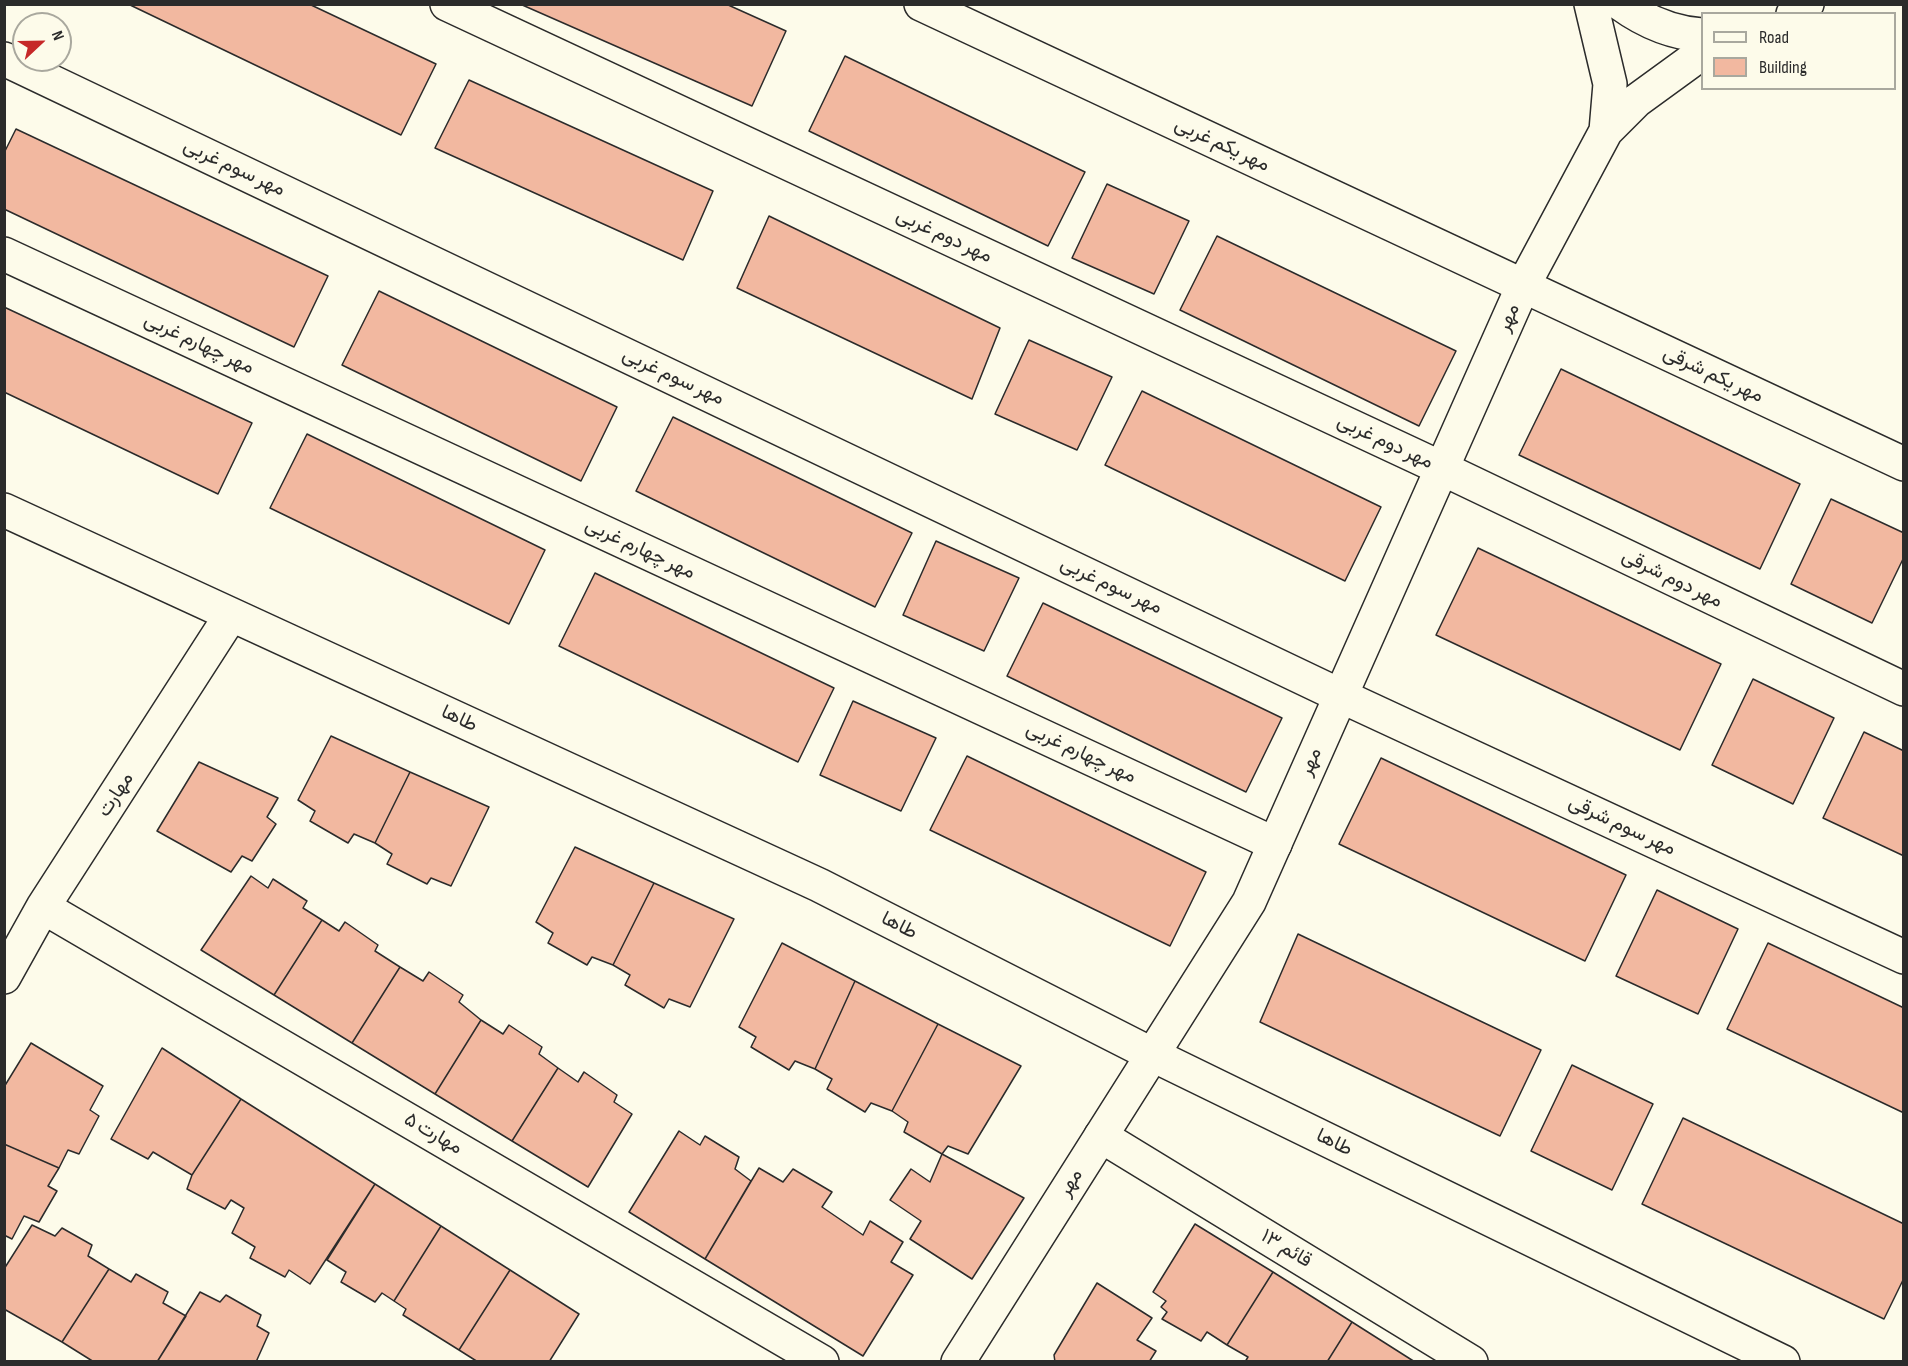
<!DOCTYPE html>
<meta charset="utf-8">
<style>
body{margin:0}
#map{position:relative;width:1908px;height:1366px;overflow:hidden;background:#fdfbea;font-family:"Sofia Sans Condensed",sans-serif}
canvas{display:block}
.frame{position:absolute;inset:0;border:6px solid #2b2b2b;pointer-events:none}
.legend{position:absolute;left:1701px;top:12px;width:195px;height:78px;box-sizing:border-box;background:#fdfbea;border:2px solid #a9a89e;margin:0;padding:8px 10px;list-style:none;font-size:18px;color:#2b2b2b}
.legend li{display:flex;align-items:center;gap:12px;height:30px}
.legend b{width:30px;border:2px solid #a9a89e}
.north{position:absolute;left:12px;top:12px;width:60px;height:60px;box-sizing:border-box;background:#fdfbea;border:2px solid #a9a89e;border-radius:50%;rotate:68deg;font-size:16px;font-weight:700;line-height:24px;text-align:center;color:#2b2b2b}
.north::after{content:'';display:block;margin:auto;width:21px;height:27px;background:#c62828;clip-path:polygon(50% 0,100% 100%,50% 72%,0 100%)}
</style>
<div id="map">
<canvas width="1908" height="1366"></canvas>
<div class="frame"></div>
<ul class="legend">
<li><b style="height:8px;background:#fdfbea"></b>Road</li>
<li><b style="height:16px;background:#f2b8a0"></b>Building</li>
</ul>
<div class="north">N</div>
</div>
<script>
const context = document.querySelector('canvas').getContext('2d');
context.lineJoin = 'round';
function paint(path, color) { context.fillStyle = color; context.fill(path, 'evenodd'); }
function strokePath(path, color, width, dash) { context.strokeStyle = color; context.lineWidth = width; context.lineCap = dash ? 'butt' : 'round'; context.setLineDash(dash || []); context.stroke(path); }
function label(font, color, halo, rows, align = 'center') {
  context.font = font + ' "Sofia Sans Condensed",Vazirmatn,sans-serif'; context.lineWidth = 4.5; context.setLineDash([]); context.textBaseline = 'middle'; context.strokeStyle = halo; context.fillStyle = color; for (const [text, x, y, turn = 0] of rows) {
    context.save(); context.translate(x, y); context.rotate((+turn || 0) * Math.PI / 180); context.textAlign = isNaN(turn) ? turn : align; if (halo) context.strokeText(text, 0, 0); context.fillText(text, 0, 0); context.restore();
  }
}
const building = new Path2D(`
 M128,4H309L436,64L401,135Z
 M520,4H726L786,31L752,106Z
 M845,56L1085,172L1048,246L809,131Z
 M469,80L713,191L683,260L435,148Z
 M16,129L328,276L294,347L4,209V153Z
 M1107,184L1189,221L1154,294L1072,258Z
 M769,216L1000,328L972,399L737,288Z
 M1217,236L1456,351L1419,426L1180,310Z
 M379,291L617,407L581,481L342,365Z
 M4,307L252,423L218,494L4,392Z
 M1029,340L1112,377L1077,450L995,414Z
 M1561,369L1800,484L1760,569L1519,455Z
 M1142,391L1381,507L1345,581L1105,465Z
 M673,417L912,533L875,607L636,491Z
 M307,434L545,550L509,624L270,508Z
 M1831,499L1904,533V557L1872,623L1791,584Z
 M936,541L1019,578L984,651L903,615Z
 M1478,548L1721,664L1680,750L1436,635Z
 M595,573L834,688L798,762L559,646Z
 M1043,603L1282,718L1246,792L1007,676Z
 M1753,679L1834,718L1793,804L1712,765Z
 M853,701L936,738L901,811L820,775Z
 M1864,732L1904,751V856L1823,818Z
 M331,736L410,772L375,843L354,834L348,843L310,821L315,811L298,800Z
 M967,756L1206,872L1170,946L930,830Z
 M1381,758L1626,875L1585,961L1339,844Z
 M199,762L278,798L267,817L276,824L252,861L242,856L231,872L157,831Z
 M410,772L489,807L451,886L431,878L427,884L387,864L392,854L375,843Z
 M575,847L654,883L613,965L592,957L587,965L548,943L553,933L536,922Z
 M251,876L268,888L273,879L307,901L303,908L322,920L274,995L201,950Z
 M654,883L734,919L690,1007L669,999L664,1008L625,985L630,975L613,965Z
 M1657,890L1738,929L1698,1014L1616,976Z
 M322,920L339,931L345,922L378,945L375,951L400,967L352,1043L274,995Z
 M1298,934L1541,1050L1500,1136L1260,1022Z
 M782,943L855,981L815,1069L795,1061L789,1070L751,1047L756,1037L739,1027Z
 M1768,943L1904,1008V1113L1727,1029Z
 M400,967L423,981L429,972L463,995L459,1002L481,1020L435,1094L352,1043Z
 M855,981L938,1024L892,1111L871,1103L865,1112L827,1089L832,1079L815,1069Z
 M481,1020L503,1034L509,1025L542,1047L539,1054L558,1068L512,1141L435,1094Z
 M938,1024L1021,1066L968,1154L948,1146L942,1154L904,1132L908,1122L892,1111Z
 M31,1043L103,1086L90,1110L99,1116L79,1154L68,1150L59,1168L4,1144V1087Z
 M162,1048L241,1099L192,1175L153,1152L148,1159L111,1139Z
 M1572,1065L1653,1104L1612,1190L1531,1151Z
 M558,1068L578,1082L584,1072L617,1095L614,1102L632,1114L588,1187L512,1141Z
 M241,1099L375,1184L310,1284L289,1270L285,1277L250,1258L255,1247L232,1233L244,1208L231,1200L225,1209L187,1189L192,1175Z
 M1683,1118L1904,1224V1278L1884,1319L1642,1204Z
 M679,1131L700,1145L705,1136L739,1157L735,1169L751,1181L705,1259L629,1212Z
 M4,1144L59,1168L48,1186L57,1191L39,1222L24,1216L12,1239L4,1235Z
 M942,1154L1024,1198L972,1279L910,1239L921,1221L890,1200L911,1169L930,1182Z
 M759,1168L783,1182L793,1169L832,1192L822,1207L863,1235L870,1221L903,1242L891,1262L913,1275L863,1356L705,1259Z
 M375,1184L441,1226L394,1301L382,1293L375,1302L341,1282L346,1272L327,1260Z
 M1195,1224L1273,1272L1227,1345L1207,1332L1201,1341L1162,1319L1167,1312L1161,1307L1166,1301L1153,1292Z
 M32,1225L55,1236L62,1228L92,1245L88,1256L109,1269L62,1342L4,1309V1269Z
 M441,1226L510,1270L459,1350L403,1315L406,1309L394,1301Z
 M109,1269L131,1282L136,1274L168,1292L163,1303L186,1316L157,1362H94L62,1342Z
 M510,1270L579,1314L549,1362H478L459,1350Z
 M1273,1272L1352,1322L1327,1362H1245L1248,1357L1227,1345Z
 M1097,1283L1152,1318L1137,1340L1156,1351L1149,1362H1055L1054,1355Z
 M200,1292L220,1302L226,1295L261,1315L257,1326L269,1333L256,1362H157Z
 M1352,1322L1415,1362H1327Z`);
paint(building, '#f2b8a0');
strokePath(building, '#2b2b2b', 1.5);
const minor = new Path2D(`
 M447,4L1441,468L1904,689
 M921,4L1904,464
 M4,59L1341,696L1904,957
 M4,254L1275,844
 M4,510L819,885L1153,1055L1783,1362
 M43,907L822,1362
 M4,977L43,907L231,615
 M1101,1136L1471,1362`);
const tertiary = new Path2D(`
 M1591,4L1610,84L1606,131
 M1621,4C1646,22 1672,33 1702,35
 M1793,14L1807,4
 M958,1362L1249,902L1523,286L1606,131L1636,101L1702,53`);
strokePath(minor, '#2b2b2b', 36);
strokePath(tertiary, '#2b2b2b', 36);
strokePath(minor, '#fdfbea', 33);
strokePath(tertiary, '#fdfbea', 33);
label('20px', '#2b2b2b', '#fdfbea', [
 ["مهر یکم غربی",1222,145,25],
 ["مهر سوم غربی",234,168,25],
 ["مهر دوم غربی",944,236,25],
 ["مهر",1509,318,-66],
 ["مهر چهارم غربی",199,344,25],
 ["مهر یکم شرقی",1713,375,25],
 ["مهر سوم غربی",673,377,25],
 ["مهر دوم غربی",1385,442,25],
 ["مهر چهارم غربی",640,549,25],
 ["مهر دوم شرقی",1672,579,26],
 ["مهر سوم غربی",1111,586,25],
 ["طاها",459,719,25],
 ["مهر چهارم غربی",1081,753,25],
 ["مهر",1311,762,-66],
 ["مهارت",116,795,-57],
 ["مهر سوم شرقی",1622,826,25],
 ["طاها",899,926,27],
 ["مهارت ۵",433,1134,30],
 ["طاها",1334,1143,26],
 ["مهر",1071,1183,-58],
 ["قائم ۱۳",1286,1249,31]
]);
</script>
